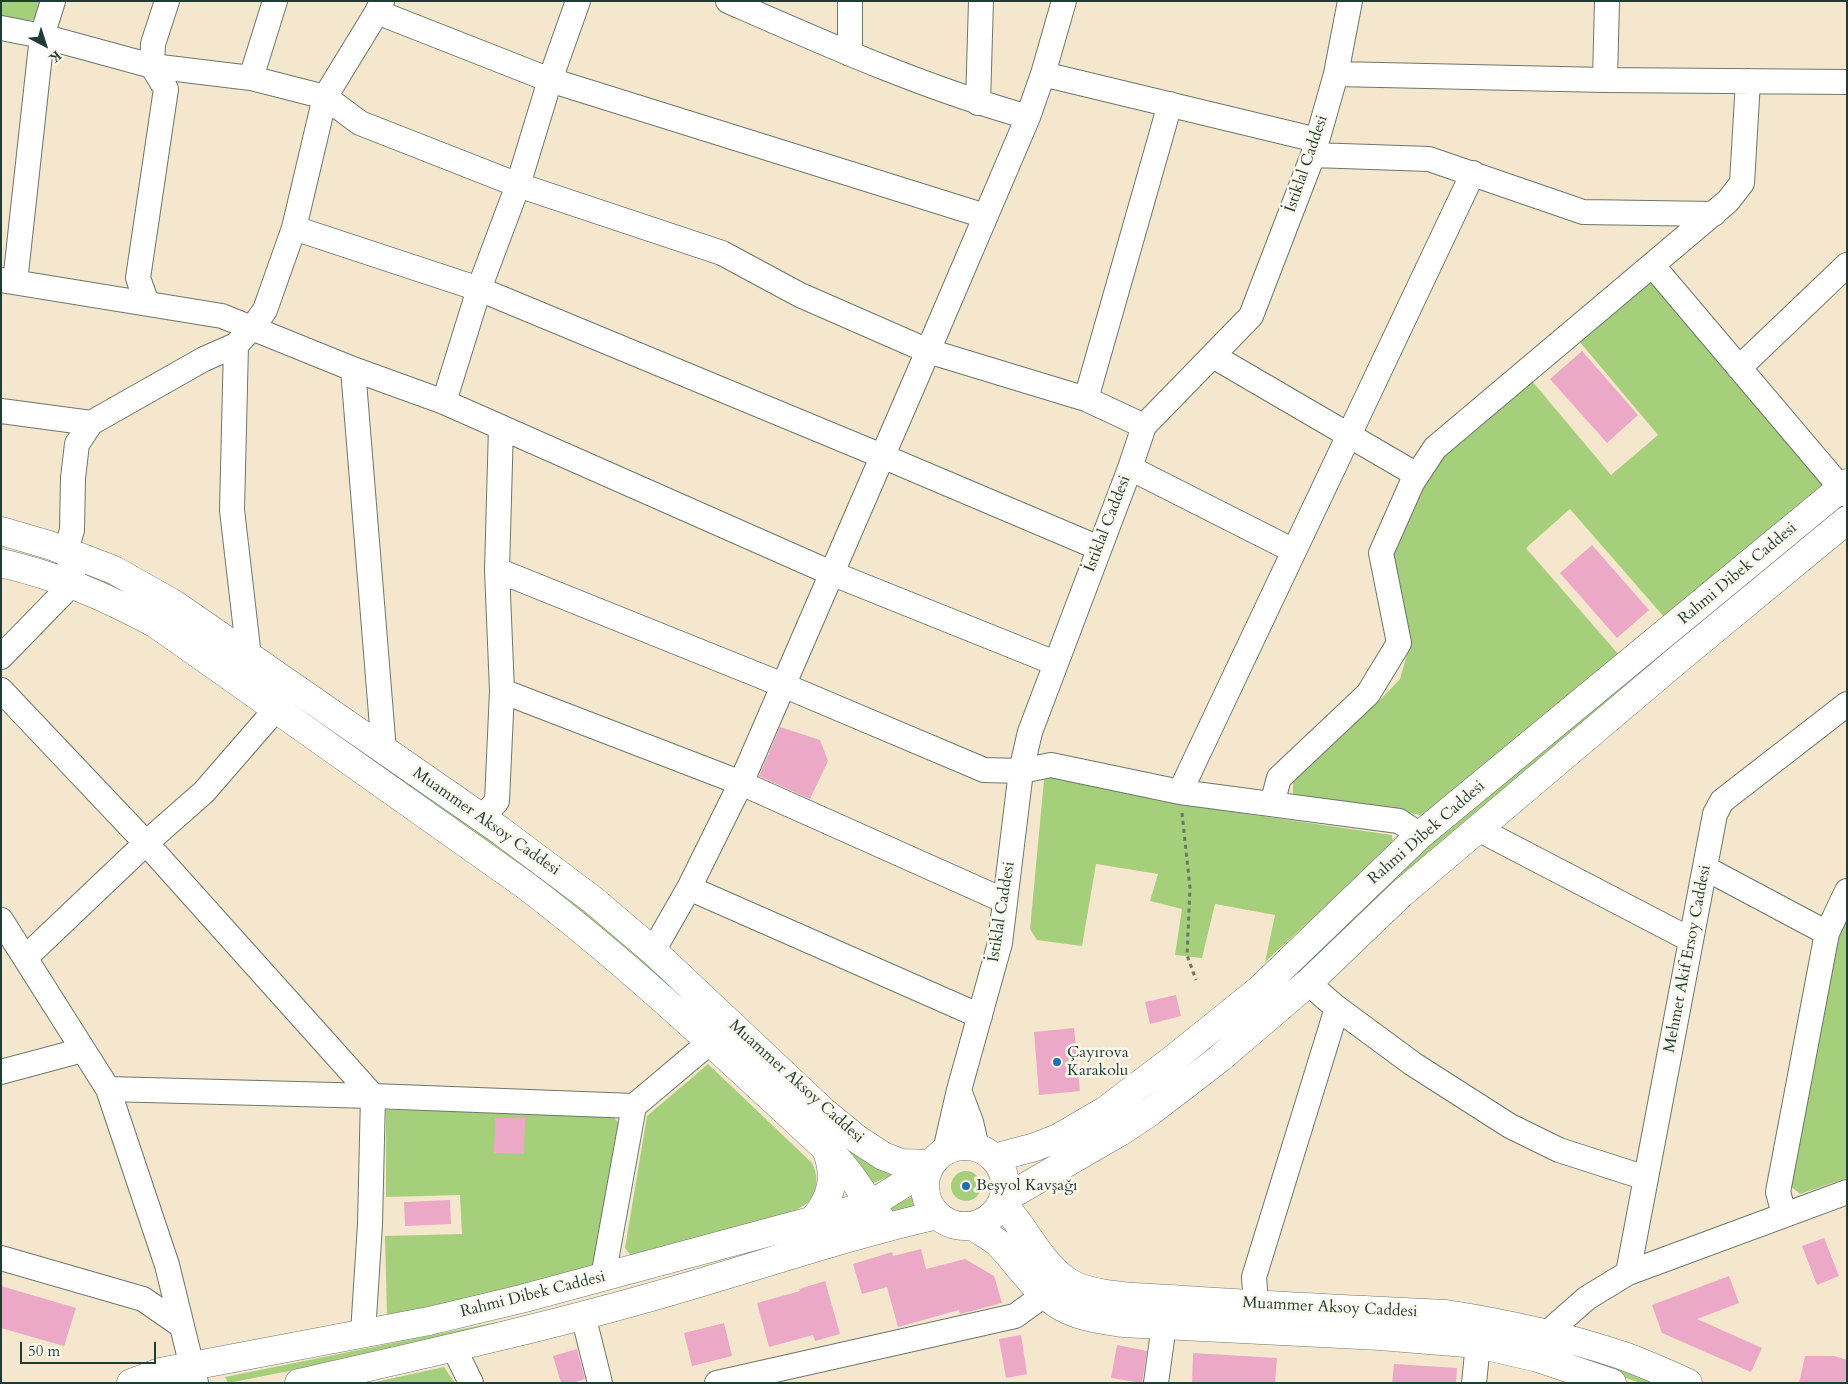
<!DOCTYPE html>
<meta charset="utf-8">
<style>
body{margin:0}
#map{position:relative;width:1848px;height:1384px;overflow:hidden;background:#f5e7ce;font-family:Cardo,serif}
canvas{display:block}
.frame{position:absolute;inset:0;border:2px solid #1f3d34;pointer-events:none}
.north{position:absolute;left:20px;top:20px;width:50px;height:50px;-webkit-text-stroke:4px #fbf7ec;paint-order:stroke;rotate:140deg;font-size:14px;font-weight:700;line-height:20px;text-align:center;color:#1f3d34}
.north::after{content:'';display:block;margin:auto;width:18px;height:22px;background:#1f3d34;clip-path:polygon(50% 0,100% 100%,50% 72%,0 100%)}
.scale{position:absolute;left:20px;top:1342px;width:136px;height:22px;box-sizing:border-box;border:2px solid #1f3d34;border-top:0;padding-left:6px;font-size:15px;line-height:18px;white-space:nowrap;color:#1f3d34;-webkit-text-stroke:4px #fbf7ec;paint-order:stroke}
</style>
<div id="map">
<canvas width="1848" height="1384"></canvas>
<div class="frame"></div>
<div class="north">K</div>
<div class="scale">50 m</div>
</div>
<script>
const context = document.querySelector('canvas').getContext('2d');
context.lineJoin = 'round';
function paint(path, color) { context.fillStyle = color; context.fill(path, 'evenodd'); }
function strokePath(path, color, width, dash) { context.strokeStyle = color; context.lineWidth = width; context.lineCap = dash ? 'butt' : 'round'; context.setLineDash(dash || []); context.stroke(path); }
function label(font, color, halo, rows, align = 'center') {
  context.font = font + ' Cardo,serif'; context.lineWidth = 5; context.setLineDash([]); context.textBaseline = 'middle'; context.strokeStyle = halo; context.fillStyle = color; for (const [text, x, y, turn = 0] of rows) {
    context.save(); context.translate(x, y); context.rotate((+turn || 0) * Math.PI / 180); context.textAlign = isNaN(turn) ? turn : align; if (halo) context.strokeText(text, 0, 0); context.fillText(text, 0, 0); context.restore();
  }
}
paint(new Path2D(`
 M1,1H40L35,19L26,22L1,17Z
 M1652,279L1824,484L1664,617L1570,509L1526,548L1619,655L1425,816L1360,803L1293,797V777L1379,701L1400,679L1409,647L1391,560L1423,485L1447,450L1532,381L1611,475L1658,435L1579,341Z
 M1827,511L1832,517L1294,982L1128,1114L1124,1109L1392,876Z
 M104,578L194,629L589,910L867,1160L892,1175L869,1185L710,1027L101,585Z
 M1057,774L1165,802L1392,835L1393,844L1265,962L1275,915L1215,904L1202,958L1175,955L1182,909L1150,901L1158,874L1096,864L1082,946L1037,940L1030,929L1044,780Z
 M1847,917V1178L1800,1194L1788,1184L1831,957Z
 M708,1064L812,1163C818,1174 819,1192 809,1202C805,1205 799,1208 795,1211L632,1257L625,1248L647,1116Z
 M386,1110L608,1112L620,1124L595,1270L387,1316L385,1236L462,1234L460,1195L386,1197Z
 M951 1186a15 15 0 1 1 30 0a15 15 0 1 1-30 0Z
 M922,1192L927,1205L907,1217L883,1211Z
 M856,1229L457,1338L228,1383L225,1377L517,1318L627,1290L818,1234Z
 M1577,1356L1663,1383H1641L1576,1362Z
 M444,1367L455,1383H371Z`), '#a6cf7b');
paint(new Path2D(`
 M1582,351L1638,415L1607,443L1550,379Z
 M1592,545L1649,610L1617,638L1560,573Z
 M780,727L820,740L828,761L810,799L759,776Z
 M1176,995L1181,1016L1150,1024L1145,1002Z
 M1074,1028L1080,1091L1039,1095L1034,1032Z
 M495,1118H525L524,1154L494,1153Z
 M450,1200L451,1224L405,1226L404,1202Z
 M1824,1238L1839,1276L1817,1285L1802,1246Z
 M921,1249L926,1269L965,1259L994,1276L1002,1303L960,1314L959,1310L898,1327L887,1287L862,1294L853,1264L892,1252L893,1256Z
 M1729,1276L1739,1303L1697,1319L1762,1348L1751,1372L1662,1333L1652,1305Z
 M825,1281L840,1334L815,1341L813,1335L769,1347L757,1303L800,1291L799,1289Z
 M1,1286L76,1308L64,1346L1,1328Z
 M724,1323L732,1356L692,1366L684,1333Z
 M1021,1335L1027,1374L1006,1378L999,1339Z
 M1117,1345L1147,1351L1142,1383L1111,1378Z
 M577,1349L585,1379L572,1383H561L553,1356Z
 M1193,1353L1277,1358L1275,1383H1192Z
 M1805,1356H1834L1847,1360V1383H1799Z
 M1394,1364L1457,1368L1456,1383H1392Z`), '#eca9c7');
const minor = new Path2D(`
 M728,1C826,44 924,88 1028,117
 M850,1V54
 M377,12L550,80L985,216
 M1,28L42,36L152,66L251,78L325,97L360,123L518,185L722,253L800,295L928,351L1086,399L1144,426
 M1043,74L1317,140
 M1336,74L1605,80L1847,82
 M251,78L275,1
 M1605,80L1607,1
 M978,103L981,1
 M1313,155L1429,159L1583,212L1714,214
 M294,228L479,289L882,456L1099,548
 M1653,266L1847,495
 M1,280L222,316L353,369L444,402L831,573L1055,663
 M15,282L42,36L53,1
 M147,303L138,278L166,89L152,66L153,44L167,1
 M236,345L232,510L249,657
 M1213,356L1417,475
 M1739,368L1847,265
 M353,369L384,751
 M1086,399L1170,104
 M444,402L479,289L518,185L550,80L578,1
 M1,411L91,423L204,359L236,345L253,327L265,310L294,228L325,97L377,12L382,1
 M1130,468L1294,551
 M497,570L783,685L984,770L1021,771L1051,765L1180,792L1399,821L1420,835
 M1,657L72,584L73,574L66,551L72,530L73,478L77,444L91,423
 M1,690L146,843L373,1096L370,1224L363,1333
 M502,691L741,783L1005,901
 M1180,792L1473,173
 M1272,804L1279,778L1368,694L1399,643L1381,553L1412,483L1435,448L1728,201L1742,183L1748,81
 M482,818L497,801L502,691L497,570L501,427
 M1478,829L1691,940
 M1705,868L1827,933
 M689,888L980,1016
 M1,920L108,1089L167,1265L196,1383
 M653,951L689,888L741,783L928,351L1028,117L1043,74L1064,1
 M25,958L146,843L204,792L276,709
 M1308,983L1337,1008L1413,1064L1510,1126L1559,1150L1646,1178
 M1,1072L83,1050
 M108,1089L373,1096L634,1106
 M959,1090L971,1122L977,1148
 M945,1151L959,1090L1000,943L1021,771L1030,732L1130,468L1144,426L1251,316L1313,155L1336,74L1350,1
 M1784,1214L1778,1192L1827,933L1847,891
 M1,1258L143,1299L182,1326
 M1628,1273L1715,814L1722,801L1847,704
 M603,1277L634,1106L710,1042
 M1256,1304L1254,1277L1337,1008
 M583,1315L600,1383
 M1546,1334L1587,1298L1628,1273L1847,1192
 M454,1348L471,1383
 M717,1383L1015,1316L1044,1295
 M1156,1383L1164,1325
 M1474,1383L1478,1344`);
const major = new Path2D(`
 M1,531L49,545L114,570L174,604L501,831L593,900L653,951L823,1111L857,1139L883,1156L901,1163L931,1164
 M1,563C58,576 106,597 156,624L525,885C634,968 734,1064 835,1157C856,1178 868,1204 887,1227
 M925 1186a40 40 0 1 1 80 0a40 40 0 1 1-80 0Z
 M994,1158L1035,1147L1058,1138L1106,1110L1172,1060L1259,990L1420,835L1847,483
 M1004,1199L1120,1132L1150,1112L1219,1059L1308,983L1401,894L1675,662L1847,520
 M1002,1203C1025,1227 1040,1263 1067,1281C1093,1299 1153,1297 1185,1300C1272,1306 1359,1310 1446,1314C1505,1323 1564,1336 1621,1355C1643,1363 1666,1373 1688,1383
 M813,1220C832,1198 837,1177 826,1149
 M973,1226C981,1232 991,1237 998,1243C1019,1264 1031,1287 1057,1304C1077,1317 1101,1320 1123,1323L1380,1336L1478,1344L1538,1358L1612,1383
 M131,1383L160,1372L429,1321L521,1299L870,1205L908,1181L926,1177
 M299,1383C421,1355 544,1328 665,1293C756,1267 845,1236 937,1215`);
strokePath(minor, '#6a786a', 26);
strokePath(major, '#6a786a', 29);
strokePath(new Path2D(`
 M1182,813L1190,888L1187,955L1196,980`), '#6a786a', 3, [4, 4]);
strokePath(minor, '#fff', 24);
strokePath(major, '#fff', 28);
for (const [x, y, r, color] of [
 [1057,1062,5,"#1f6fb2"],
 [966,1186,5,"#1f6fb2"]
]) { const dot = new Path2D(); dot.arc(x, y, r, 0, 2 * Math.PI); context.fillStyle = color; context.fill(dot); strokePath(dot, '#fbf7ec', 2); }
label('16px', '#1f3d34', '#fbf7ec', [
 ["İstiklal Caddesi",1307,164,-71],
 ["İstiklal Caddesi",1108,524,-69],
 ["Rahmi Dibek Caddesi",1738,574,-40],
 ["Muammer Aksoy Caddesi",486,822,35],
 ["Rahmi Dibek Caddesi",1427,833,-41],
 ["İstiklal Caddesi",1002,912,-81],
 ["Mehmet Akif Ersoy Caddesi",1688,959,-79],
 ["Muammer Aksoy Caddesi",796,1082,42],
 ["Rahmi Dibek Caddesi",533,1295,-14],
 ["Muammer Aksoy Caddesi",1330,1308,3]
]);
label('16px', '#1f3d34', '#fbf7ec', [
 ["Çayırova",1067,1053],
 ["Karakolu",1067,1071],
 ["Beşyol Kavşağı",976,1186]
], 'left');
</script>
